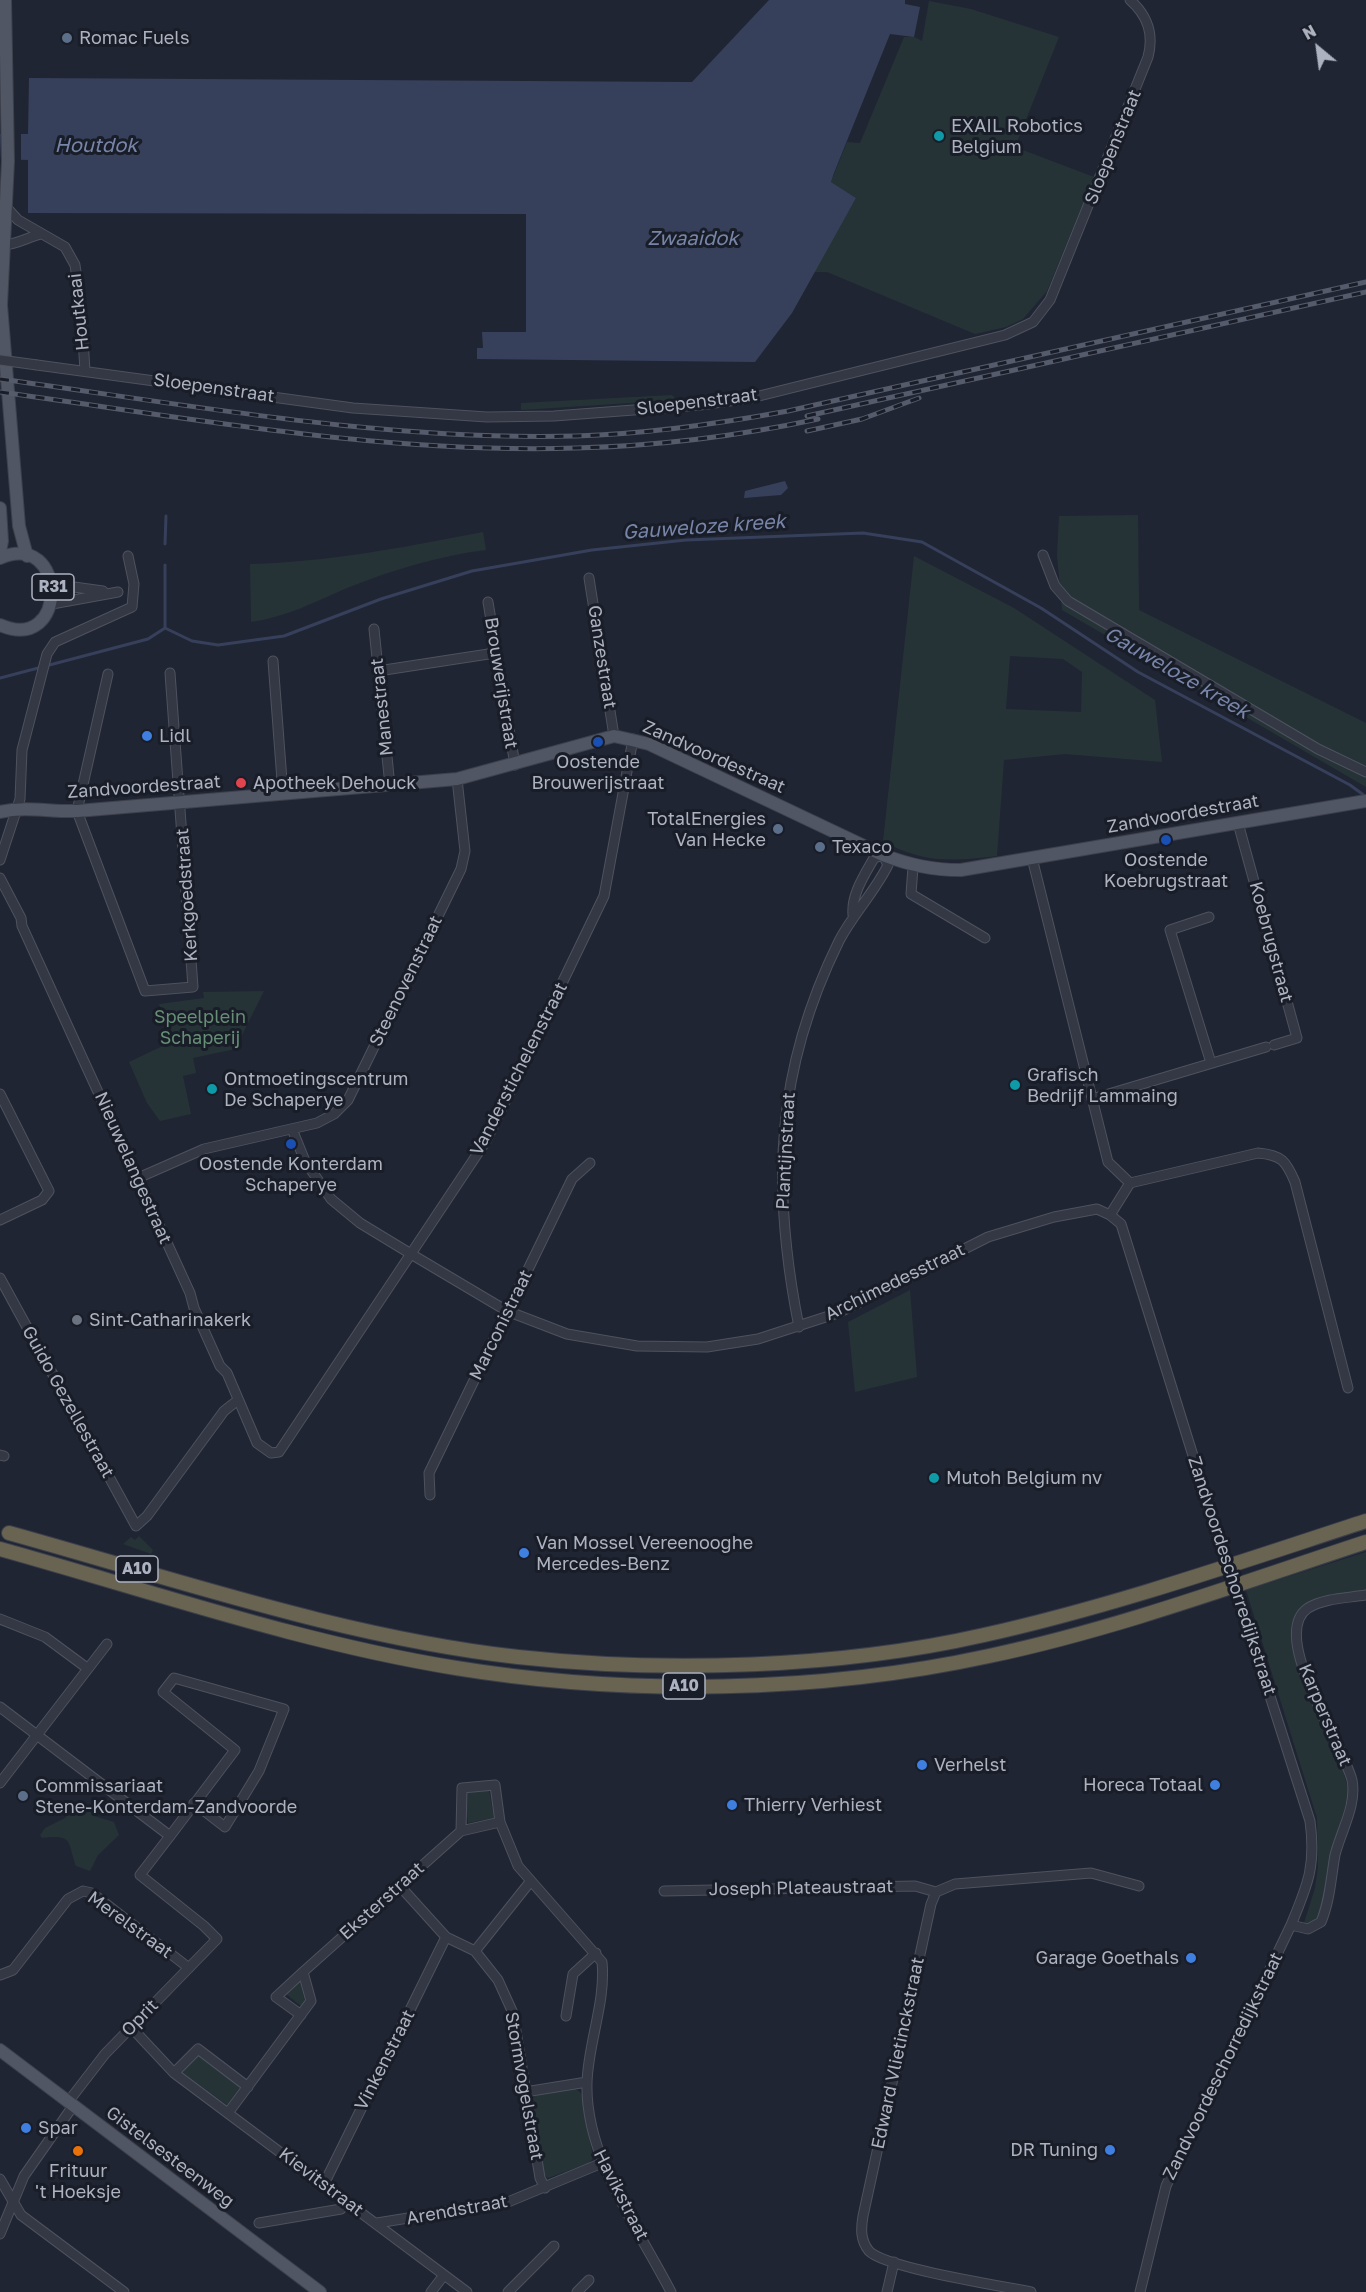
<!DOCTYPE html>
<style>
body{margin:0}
#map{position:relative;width:1366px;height:2292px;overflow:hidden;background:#202533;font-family:"Golos Text",sans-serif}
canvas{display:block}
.north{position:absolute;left:1288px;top:18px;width:60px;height:60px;-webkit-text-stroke:4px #191d28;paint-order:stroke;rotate:331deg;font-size:16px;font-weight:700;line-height:24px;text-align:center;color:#adb2c1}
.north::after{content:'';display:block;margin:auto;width:21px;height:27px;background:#adb2c1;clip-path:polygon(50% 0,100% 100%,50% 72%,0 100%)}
</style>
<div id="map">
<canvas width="1366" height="2292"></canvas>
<div class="north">N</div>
</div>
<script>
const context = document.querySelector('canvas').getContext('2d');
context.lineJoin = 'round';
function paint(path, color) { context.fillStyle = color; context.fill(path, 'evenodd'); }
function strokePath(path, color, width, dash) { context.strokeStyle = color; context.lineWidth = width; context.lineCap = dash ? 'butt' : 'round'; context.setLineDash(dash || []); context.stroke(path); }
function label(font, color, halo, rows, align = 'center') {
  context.font = font + ' "Golos Text",sans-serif'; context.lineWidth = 6; context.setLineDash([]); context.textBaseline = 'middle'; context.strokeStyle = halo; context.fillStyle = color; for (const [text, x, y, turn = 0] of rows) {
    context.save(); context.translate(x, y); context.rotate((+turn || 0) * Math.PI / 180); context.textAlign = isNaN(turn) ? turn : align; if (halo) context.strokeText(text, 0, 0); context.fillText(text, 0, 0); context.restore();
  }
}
paint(new Path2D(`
 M929,1L971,9L1059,37L1015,147L1094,177L1047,291L1023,319L1006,327L975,334L827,272H813L856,198L831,182L847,142L860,143L904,37H914L922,41Z
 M672,395L677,400L521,410V403Z
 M1138,515L1139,610L1366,723V787L1062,610L1057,555L1059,516Z
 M483,532L486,550C438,556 392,570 347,588C315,602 286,617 251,622L250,564C329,562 405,547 483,532Z
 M914,556L1014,608L1155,700L1162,762L1065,754L1004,760L997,856C952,861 924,864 883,841ZM1010,656L1063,659L1082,672L1081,712L1006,709Z
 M264,991L235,1049L193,1058L196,1073L183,1076L191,1114L160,1121L147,1103L129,1062L173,1041L159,1004L204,998L203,992Z
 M910,1290L917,1377L855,1392L848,1322Z
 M139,1536L153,1550L151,1554L123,1544L131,1537L135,1540Z
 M1366,1552V1591C1324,1599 1284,1595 1295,1651L1341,1762L1349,1793L1332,1853L1318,1919L1309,1925L1304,1923L1315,1888L1318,1867L1317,1818L1246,1590Z
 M489,1790L494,1818L468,1823L465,1793Z
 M81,1801L94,1816L114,1822L119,1835L98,1855L90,1871L76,1866C67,1843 75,1834 42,1838L40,1835L45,1828L65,1818Z
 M300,1981L305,2002L301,2006L286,1994Z
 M198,2056L240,2087L227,2105L182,2072Z
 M575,2088L582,2094L593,2158L589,2163L548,2178L544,2175L533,2098L537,2094Z`), '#253337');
paint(new Path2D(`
 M769,0H905V4L920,7L914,37L890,34L834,173L831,182L856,198L792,313L755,362L477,359V348H483L482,332H526V214L28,213V160L0,159V134H28L29,78L692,82Z
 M785,481L788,488L781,495L744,498L745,491Z`), '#36405b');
paint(new Path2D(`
 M1,131H21V161H0Z`), '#202533');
strokePath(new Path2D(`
 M165,544L166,516
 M165,628V565
 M0,678L148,639L165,628L192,641L218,645L284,636L381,599L472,571L592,550L686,540L863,533L922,542L1041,608L1138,672L1350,785L1365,796`), '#36405b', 3);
const minor = new Path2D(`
 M7,208L18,220L65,247L75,265L81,307L85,371
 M1,240L5,245C17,244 29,237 41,234
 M37,365L353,408L487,417L554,416L700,405L751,398L1005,335L1033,322L1050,300L1148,57C1154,34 1148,16 1130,0
 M1043,555L1055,586L1068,601L1318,749L1366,772
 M589,578L614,736
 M52,584L103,591
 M488,602L515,765
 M52,604L118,592
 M374,629L390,786
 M273,661L283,794
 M378,671L495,653
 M108,674L77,811L145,991L193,987L170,673
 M1238,823L1297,1038L1274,1045
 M1032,858L1108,1162L1130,1183
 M0,860L20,799L22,750L47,654L55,642L132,607L134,584L128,556
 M913,867L911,894L985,938
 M0,878L21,918L22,926L190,1293L194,1308L220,1366L227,1373L257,1443L271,1453L279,1452L486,1141L604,896L633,739
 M1209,917L1170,930L1211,1063
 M0,1094L49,1191L42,1200L0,1220
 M1092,1099L1266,1047
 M292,1129L305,1161L331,1199L360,1223L411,1254L507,1311L567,1334L637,1346L707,1347L758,1339L838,1313L988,1237L1054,1217L1097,1209L1110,1215L1121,1224L1218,1536
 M138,1178L204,1149L317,1123L334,1114L348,1100L461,869L465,851L457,779
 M1130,1183L1258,1153C1282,1155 1286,1161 1295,1182L1348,1388
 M1110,1215L1130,1183
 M0,1278L136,1526L147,1516L224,1411L238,1400
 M799,1327C771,1186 775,1071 839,941C853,914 874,893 888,865L883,855L874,858C864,876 851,895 853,915
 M0,1455L4,1456
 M430,1495L429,1473L572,1179L590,1163
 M0,1619L45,1637L87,1668
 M0,1707L170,1836L140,1875L204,1926L217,1939L105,2054L68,2102
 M0,1783L107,1644
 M500,1822L461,1831L462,1788L495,1785L500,1822L518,1866L602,1962C606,2002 588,2043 587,2083C585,2157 638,2228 671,2292
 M170,1836L235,1750L163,1692L174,1678L284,1709L259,1771L225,1827L194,1803
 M399,1885L446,1937L475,1951L498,1980L513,2013L540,2178L545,2188
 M664,1891L915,1886L936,1892
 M1291,1925L1308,1929L1321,1922C1330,1901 1331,1877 1335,1855C1341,1831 1357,1805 1352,1780C1343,1744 1268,1635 1308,1608C1324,1598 1348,1598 1366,1595
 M475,1951L530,1882
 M0,1975L13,1970L68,1899L83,1891L92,1893L189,1968
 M301,2015L276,1997L303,1972
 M566,2016L573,1974L596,1953
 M131,2027L174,2073L467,2292
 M174,2073L198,2049L248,2087
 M525,2092L587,2082
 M228,2113L311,2001L303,1972L461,1831
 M0,2179L21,2215L124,2292
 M324,2184L446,1937
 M259,2223L341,2209L346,2202
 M377,2223L508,2202L602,2163
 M0,2234L24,2176L73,2106
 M431,2292L444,2275
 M508,2292L554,2246
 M577,2292L589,2280
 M887,2292L894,2262
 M1031,2292C1002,2286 885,2268 869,2251C860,2240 861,2228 863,2216L931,1904L936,1892L955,1884L1091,1873L1139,1886
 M1140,2292L1166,2186L1291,1925C1308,1884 1316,1866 1310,1821L1244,1615`);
const major = new Path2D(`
 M5,0L8,161L1,305L19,526L27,556
 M0,508L2,541L0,552
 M0,558C68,529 69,655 0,625
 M0,812C26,806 51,812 77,811L457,779L614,736L649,744L883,855C910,865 932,870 961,870L1366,801
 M0,2050L320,2292`);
const highway = new Path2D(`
 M9,1533C175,1579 347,1638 518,1657C666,1673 839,1668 984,1635C1114,1606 1240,1562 1366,1521
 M0,1549C151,1591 301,1643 456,1668C627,1696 819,1693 989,1656C1117,1629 1241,1583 1366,1542`);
strokePath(minor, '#4e525f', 11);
strokePath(major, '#3d414d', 14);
strokePath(highway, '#3b3f4b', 16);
strokePath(minor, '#333844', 9);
strokePath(major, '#515664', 12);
strokePath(highway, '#696351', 14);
const rail = new Path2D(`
 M0,379C190,405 384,441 576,436C648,434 717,424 788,411L1366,282
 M0,392C190,418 383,454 576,448C657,446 739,436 818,419
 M807,416L1366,292
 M807,431L862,419L919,398`);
strokePath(rail, '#555b6b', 5);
strokePath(rail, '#191d28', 3, [9]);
const minorBridge = new Path2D(`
 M0,360L37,365
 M1218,1536L1244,1615`);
strokePath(minorBridge, '#4e525f', 11, []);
strokePath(minorBridge, '#333844', 9);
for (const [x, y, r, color] of [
 [67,38,6,"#5c6f8a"],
 [939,136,6,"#0f9aa8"],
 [147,736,6,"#3f7fe0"],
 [598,742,6,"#1a4fb4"],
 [241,783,6,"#e0444e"],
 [778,829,6,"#5c6f8a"],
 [1166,840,6,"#1a4fb4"],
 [820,847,6,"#5c6f8a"],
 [1015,1085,6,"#0f9aa8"],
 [212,1089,6,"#0f9aa8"],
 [291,1144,6,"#1a4fb4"],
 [77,1320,6,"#6b7280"],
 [934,1478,6,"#0f9aa8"],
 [524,1553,6,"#3f7fe0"],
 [922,1765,6,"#3f7fe0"],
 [1215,1785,6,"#3f7fe0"],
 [23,1796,6,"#5c6f8a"],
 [732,1805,6,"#3f7fe0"],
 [1191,1958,6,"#3f7fe0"],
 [26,2128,6,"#3f7fe0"],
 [1110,2150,6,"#3f7fe0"],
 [78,2151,6,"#e8710a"]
]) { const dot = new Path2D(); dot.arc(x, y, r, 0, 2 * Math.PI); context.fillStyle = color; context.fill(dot); strokePath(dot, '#191d28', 2); }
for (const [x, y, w] of [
 [53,587,42],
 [137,1569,42],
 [684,1686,42]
]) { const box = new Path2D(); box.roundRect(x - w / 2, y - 13, w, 26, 4.5); context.fillStyle = '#191d28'; context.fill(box); strokePath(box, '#adb2c1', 1.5); }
label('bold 16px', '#adb2c1', null, [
 ["R31",53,587],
 ["A10",137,1569],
 ["A10",684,1686]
]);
label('18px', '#adb2c1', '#191d28', [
 ["Romac Fuels",79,38],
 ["EXAIL Robotics",951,126],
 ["Belgium",951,147],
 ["Lidl",159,736],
 ["Oostende",598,762,"center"],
 ["Brouwerijstraat",598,783,"center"],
 ["Apotheek Dehouck",253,783],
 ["TotalEnergies",766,819,"right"],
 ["Van Hecke",766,840,"right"],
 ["Texaco",832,847],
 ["Oostende",1166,860,"center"],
 ["Koebrugstraat",1166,881,"center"],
 ["Grafisch",1027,1075],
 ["Bedrijf Lammaing",1027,1096],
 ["Ontmoetingscentrum",224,1079],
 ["De Schaperye",224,1100],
 ["Oostende Konterdam",291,1164,"center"],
 ["Schaperye",291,1185,"center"],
 ["Sint-Catharinakerk",89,1320],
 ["Mutoh Belgium nv",946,1478],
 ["Van Mossel Vereenooghe",536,1543],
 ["Mercedes-Benz",536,1564],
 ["Verhelst",934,1765],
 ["Horeca Totaal",1203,1785,"right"],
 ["Commissariaat",35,1786],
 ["Stene-Konterdam-Zandvoorde",35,1807],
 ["Thierry Verhiest",744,1805],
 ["Garage Goethals",1179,1958,"right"],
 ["Spar",38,2128],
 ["DR Tuning",1098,2150,"right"],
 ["Frituur",78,2171,"center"],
 ["'t Hoeksje",78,2192,"center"]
], 'left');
label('18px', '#adb2c1', '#191d28', [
 ["Sloepenstraat",1113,147,-68],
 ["Houtkaai",79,312,-96],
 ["Sloepenstraat",214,388,8],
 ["Sloepenstraat",697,402,-7],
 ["Ganzestraat",602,657,81],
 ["Brouwerijstraat",501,683,81],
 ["Manestraat",382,707,-96],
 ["Zandvoordestraat",714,757,24],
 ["Zandvoordestraat",144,787,-4],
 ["Zandvoordestraat",1183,814,-10],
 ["Kerkgoedstraat",187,895,-94],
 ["Koebrugstraat",1271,942,75],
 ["Steenovenstraat",406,981,-64],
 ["Vanderstichelenstraat",519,1069,-63],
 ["Plantijnstraat",786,1151,-87],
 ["Nieuwelangestraat",133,1168,66],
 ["Archimedesstraat",895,1282,-26],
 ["Marconistraat",501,1325,-64],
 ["Guido Gezellestraat",68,1402,61],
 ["Zandvoordeschorredijkstraat",1232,1576,72],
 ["Karperstraat",1325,1715,67],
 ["Joseph Plateaustraat",801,1888,-1],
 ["Eksterstraat",382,1901,-42],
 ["Merelstraat",130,1925,36],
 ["Oprit",140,2018,-46],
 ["Edward Vlietinckstraat",898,2053,-78],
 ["Vinkenstraat",385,2060,-63],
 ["Zandvoordeschorredijkstraat",1223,2066,-64],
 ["Stormvogelstraat",524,2086,80],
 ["Gistelsesteenweg",170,2157,37],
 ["Kievitstraat",321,2182,37],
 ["Havikstraat",621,2195,63],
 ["Arendstraat",457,2210,-10]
]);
label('18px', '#678f76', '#191d28', [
 ["Speelplein",200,1017],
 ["Schaperij",200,1038]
]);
label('italic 20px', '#7785a8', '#191d28', [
 ["Houtdok",96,146],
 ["Zwaaidok",693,239],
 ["Gauweloze kreek",704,527,-4],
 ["Gauweloze kreek",1177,673,30]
]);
</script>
